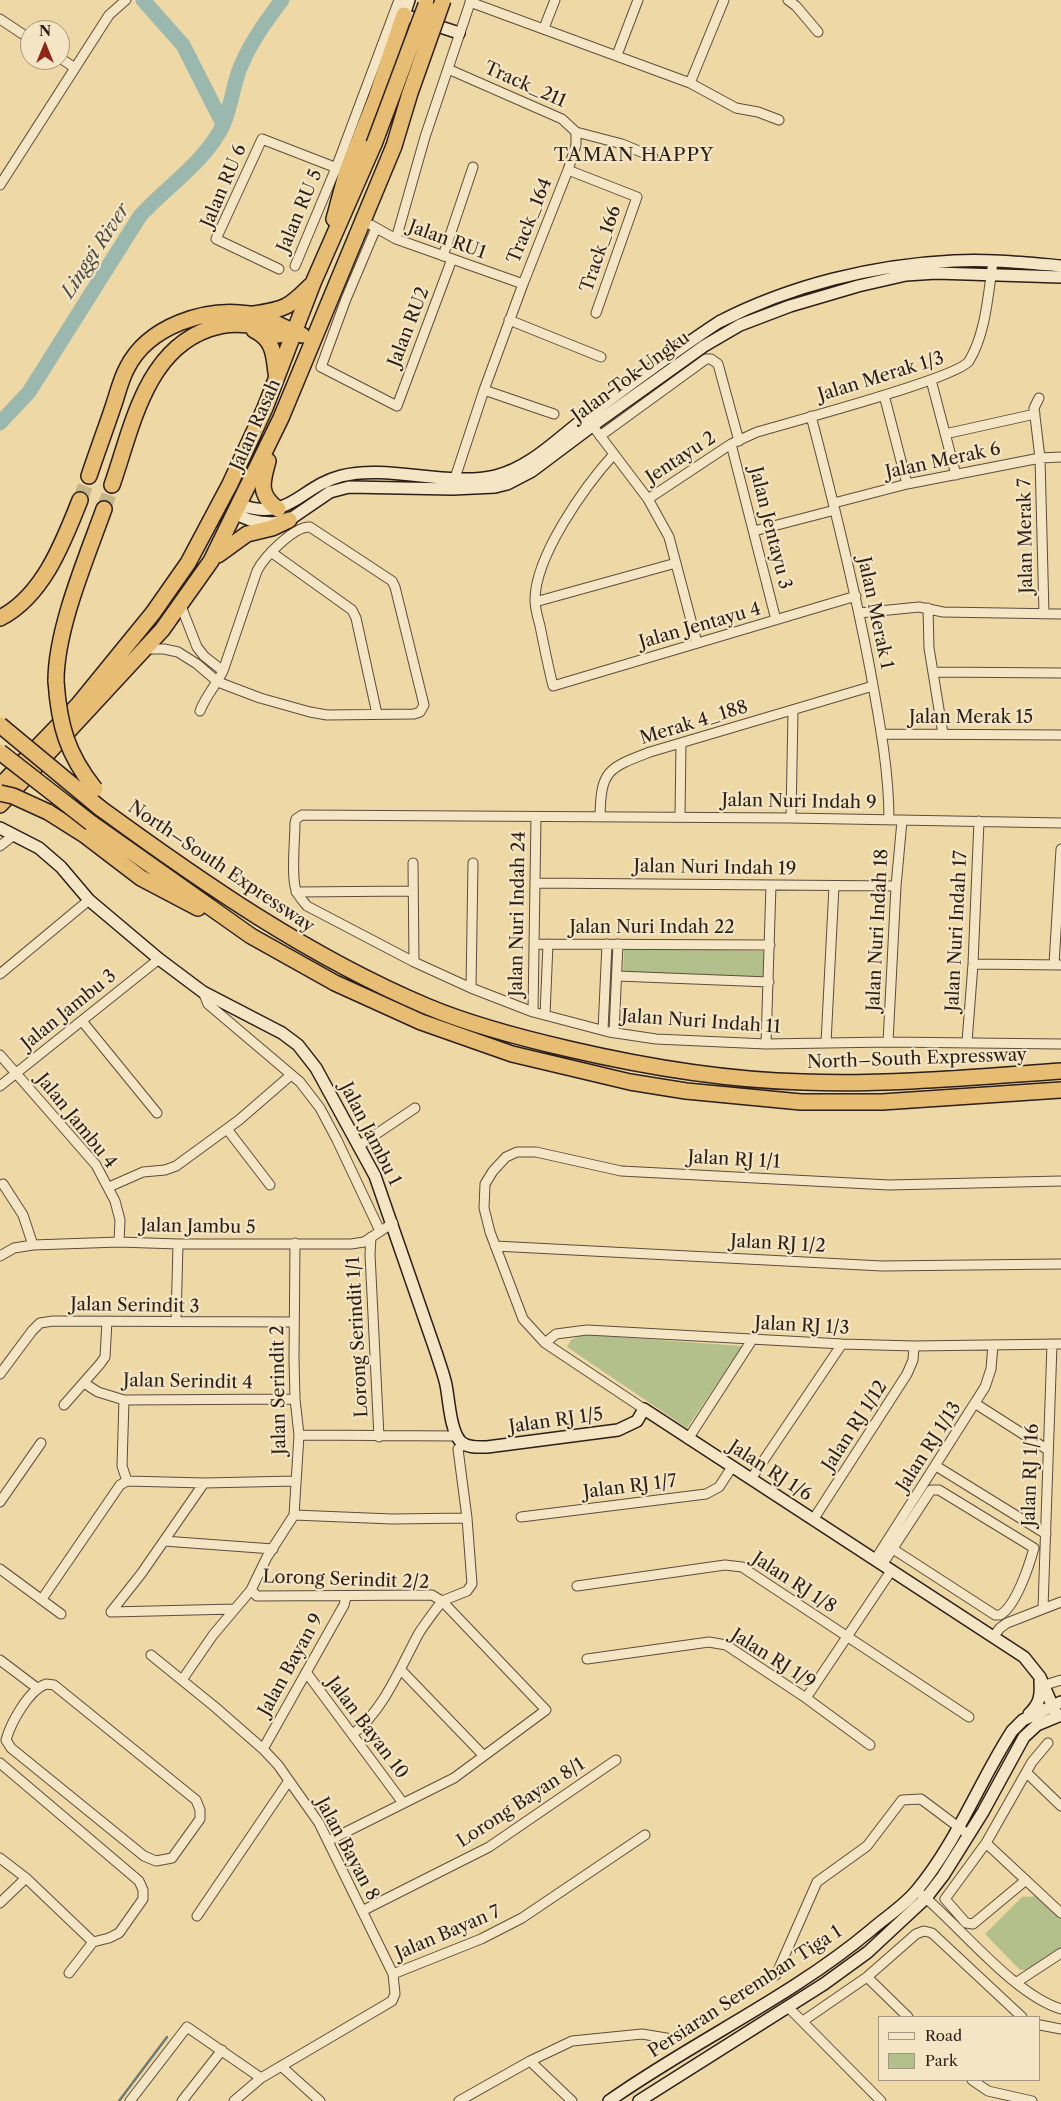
<!DOCTYPE html>
<meta charset="utf-8">
<style>
body{margin:0}
#map{position:relative;width:1061px;height:2101px;overflow:hidden;background:#eed8a6;font-family:"Libre Caslon Text",serif}
canvas{display:block}
.legend{position:absolute;left:878px;top:2016px;width:162px;height:65px;box-sizing:border-box;background:#f4e6c5;border:1px solid #a49680;margin:0;padding:6px 9px;list-style:none;font-size:15px;color:#2b1f18}
.legend li{display:flex;align-items:center;gap:10px;height:25px}
.legend b{width:25px;border:1px solid #a49680}
.north{position:absolute;left:20px;top:20px;width:50px;height:50px;box-sizing:border-box;background:#f4e6c5;border:1px solid #a49680;border-radius:50%;rotate:0deg;font-size:14px;font-weight:700;line-height:20px;text-align:center;color:#2b1f18}
.north::after{content:'';display:block;margin:auto;width:18px;height:22px;background:#8f2418;clip-path:polygon(50% 0,100% 100%,50% 72%,0 100%)}
</style>
<div id="map">
<canvas width="1061" height="2101"></canvas>
<ul class="legend">
<li><b style="height:6px;background:#f4e6c5"></b>Road</li>
<li><b style="height:14px;background:#b3c08b"></b>Park</li>
</ul>
<div class="north">N</div>
</div>
<script>
const context = document.querySelector('canvas').getContext('2d');
context.lineJoin = 'round';
function paint(path, color) { context.fillStyle = color; context.fill(path, 'evenodd'); }
function strokePath(path, color, width, dash) { context.strokeStyle = color; context.lineWidth = width; context.lineCap = dash ? 'butt' : 'round'; context.setLineDash(dash || []); context.stroke(path); }
function label(font, color, halo, rows, align = 'center') {
  context.font = font + ' "Libre Caslon Text",serif'; context.lineWidth = 4.5; context.setLineDash([]); context.textBaseline = 'middle'; context.strokeStyle = halo; context.fillStyle = color; for (const [text, x, y, turn = 0] of rows) {
    context.save(); context.translate(x, y); context.rotate((+turn || 0) * Math.PI / 180); context.textAlign = isNaN(turn) ? turn : align; if (halo) context.strokeText(text, 0, 0); context.fillText(text, 0, 0); context.restore();
  }
}
paint(new Path2D(`
 M624,948L763,951V977L623,974Z
 M582,1335L604,1336L742,1346L687,1428L567,1347L571,1340Z
 M1039,1896L1061,1916V1947L1035,1970H1020L985,1934L1022,1897Z`), '#b3c08b');
strokePath(new Path2D(`
 M119,2101L167,2037`), '#6e7b72', 2.5);
strokePath(new Path2D(`
 M143,0L183,45L223,124
 M0,423L29,392L140,216C168,185 206,162 224,123C231,106 233,86 240,68C250,43 266,21 282,0`), '#9bb8ae', 15);
strokePath(new Path2D(`
 M80,500L89,476
 M104,509L112,485`), '#c7b38a', 15, [15, 8]);
const street = new Path2D(`
 M788,0L796,6L818,32
 M470,2L690,83L736,108L758,112L779,120
 M0,19L30,39
 M544,28L555,0
 M617,55L638,0
 M60,58L75,68
 M448,69L562,119L576,132V145L568,170L523,284L484,390L453,484
 M690,83L724,0
 M576,132L622,144L653,157
 M568,170L637,197L596,313
 M0,185L109,15L126,0
 M371,225L396,239L523,284
 M376,228L346,299L321,367L397,406L452,259
 M396,239L425,137L471,0
 M443,256L473,167
 M295,266L336,168L399,0
 M279,269L216,239L262,139L342,170
 M509,320L601,357
 M931,380L956,475
 M484,390L554,414
 M884,395L907,484
 M1039,398L1034,408L1040,458L1044,614
 M811,416C833,500 854,584 870,669C879,719 889,769 889,820
 M589,421L648,499L669,537L697,643
 M945,434L1035,414
 M600,436L706,359H711L718,364L739,441
 M731,444L776,620
 M614,454C585,486 535,556 535,600C535,609 538,618 540,626C544,646 548,666 553,686L856,596
 M648,499L731,444L757,432C788,423 958,378 969,361C986,333 988,294 993,262
 M834,503L907,484L1040,458L1061,457
 M754,531L835,510
 M271,552L352,610L356,618L377,714
 M535,602L676,563
 M181,606L197,647L204,656L223,671
 M928,608L929,648L943,734
 M859,613L919,607L943,612L1061,614
 M145,649H164L178,652L197,664L218,682L260,698L310,712L327,715L414,714L420,712L424,705L395,587L392,581L310,527C294,526 264,557 257,571L223,671C216,685 205,697 200,711
 M933,672L1061,673
 M881,734L1061,735
 M600,816C601,770 608,768 650,752L873,686
 M680,817L681,743
 M791,818L793,711
 M1061,823L791,818L302,815L296,819L295,823C295,839 291,877 296,890C298,896 303,901 307,906L414,962L471,988L533,1012L609,1032L656,1039L766,1044L888,1042L1061,1044
 M0,846L14,835
 M413,863L414,962
 M535,883L896,886
 M296,892L413,891
 M535,944L770,945
 M973,964L1061,965
 M1054,964L1061,849
 M0,974L89,900
 M617,976L769,982
 M471,988L473,863
 M203,992L208,1004L300,1082L320,1108L337,1140L380,1231
 M533,1012L536,818
 M545,1015L548,944
 M82,1021L157,1113
 M603,1030L607,944
 M614,1033L618,944
 M888,1042L896,886L902,821
 M967,1042L973,964L979,821
 M826,1043L834,886
 M766,1044L771,885
 M0,1055L96,1165L115,1201L120,1220L119,1242
 M0,1086L159,959
 M227,1129L270,1185
 M360,1145L415,1108
 M3,1184L23,1215L33,1245
 M109,1187L143,1172L165,1170L176,1166L239,1120L291,1075
 M371,1237L370,1254L379,1437
 M495,1246L882,1266L1061,1264
 M0,1256L14,1248L33,1245L119,1242L178,1244H351L364,1242L393,1223
 M176,1322L178,1244
 M545,1343L556,1334L587,1330L842,1344L914,1346L1061,1344
 M0,1374L32,1331L40,1323L53,1321L294,1322
 M84,1383L98,1392L124,1400L295,1399
 M124,1400L122,1466L127,1481
 M976,1404L1048,1450
 M64,1405L100,1364L105,1357L107,1321
 M644,1409L545,1343L523,1319L490,1232L484,1208L485,1184L493,1171L506,1157L517,1152H536L621,1171L889,1185L1061,1181
 M299,1435L456,1436
 M688,1439L752,1340
 M936,1466L1046,1534
 M751,1479L842,1344
 M204,1483L141,1574L111,1612L235,1609
 M0,1502L41,1443
 M294,1515L392,1519L467,1518
 M521,1517L706,1494L719,1487L732,1467
 M813,1520L907,1374L913,1360L914,1346
 M164,1541L273,1549
 M893,1549L995,1615H1000
 M875,1560L985,1387L991,1369L993,1345
 M882,1565L931,1490H939L1034,1548C1029,1566 1016,1606 1000,1615
 M0,1569L61,1614
 M577,1586L725,1565L742,1567L969,1717
 M251,1590L257,1596L432,1595L442,1601L546,1710L454,1778L328,1841
 M42,1599L120,1485L127,1481L204,1483L295,1481
 M442,1601L467,1591L472,1584L467,1518L458,1449L464,1444
 M1043,1608L1052,1344
 M993,1637L1000,1628L1007,1623L1061,1602
 M151,1655L215,1707L263,1749L278,1765L319,1823L393,1974L395,1994L392,2001L261,2078L234,2101
 M587,1659L709,1642L726,1645L806,1698L870,1745
 M0,1660L37,1688
 M401,1670L483,1755
 M306,1672L403,1803
 M182,1680L213,1635L251,1590L267,1557L294,1515L299,1435L295,1399L294,1359L295,1243
 M46,1684L54,1685L196,1800L200,1810V1819L172,1858L156,1861L144,1856L11,1748L6,1740C11,1722 29,1690 46,1684Z
 M1045,1685L1061,1680
 M806,1698L891,1571
 M353,1734C384,1710 401,1666 419,1633C426,1622 434,1612 442,1601
 M263,1749L344,1605L346,1597
 M0,1763L139,1881L143,1890V1899L119,1933L109,1938L93,1942
 M1027,1773L1061,1806
 M986,1843L1061,1913
 M0,1858L26,1878L93,1942
 M1026,1880L973,1924L966,1923L945,1899L986,1843L1032,1762L1048,1743
 M921,1894C961,1927 1013,1994 1061,2009
 M0,1903L26,1878
 M362,1911L489,1847L616,1760
 M197,1916L288,1782
 M69,1973L93,1942
 M393,1974L481,1939L522,1918L645,1835
 M776,1975L817,1882L867,1846L902,1800L921,1799L969,1835
 M867,1977L908,2017
 M1017,1982L1061,1953
 M788,2007L881,2101
 M803,2021L867,1977L916,1934L924,1931L932,1933L1022,2017
 M1040,2025L1061,2029
 M530,2061L572,2101
 M281,2066L320,2101
 M972,2080L988,2091L1032,2101
 M130,2101L187,2027L261,2078
 M182,2101L222,2050
 M459,2101L530,2061L572,2041L642,2034L672,2039`);
const secondary = new Path2D(`
 M409,0L404,15L459,33
 M240,505C291,522 299,487 341,476C388,464 447,487 495,476C530,468 558,438 586,417C630,385 673,352 719,322C791,285 873,265 954,261C989,259 1026,263 1061,266
 M235,514L250,520L260,522L273,523L289,520L330,492L349,487L453,489L495,487L507,484L532,471L592,426L704,346L740,325L790,306L858,286L906,275L936,273L1061,277
 M0,828L39,848L61,867L89,900L159,959L203,992L282,1033L298,1045L316,1068L375,1176L437,1355C440,1365 444,1375 446,1385C449,1399 450,1431 461,1442C468,1448 478,1447 487,1447L618,1430L637,1421L644,1409L1024,1657L1040,1677L1057,1716
 M1029,1714C1040,1703 1041,1696 1040,1681
 M609,2101C694,2041 791,1997 871,1930C886,1917 905,1905 917,1890C957,1842 979,1782 1012,1731L1023,1720L1061,1702
 M639,2101L824,1984L868,1952L926,1898L943,1876L983,1812L1024,1737L1037,1725L1061,1715`);
const highway = new Path2D(`
 M334,219L347,171L376,98L404,15
 M254,314C285,309 288,308 310,286
 M254,330C273,339 274,354 276,373
 M268,461C262,482 258,495 278,509
 M89,476C97,452 106,428 114,404C118,392 121,379 127,368C148,326 206,307 249,314C268,317 285,329 302,335
 M112,485C132,428 145,351 209,329C232,321 257,324 279,335
 M218,555L247,534L272,528L289,520
 M0,618C43,596 63,543 80,500
 M56,681C56,629 86,559 104,509
 M0,786L78,705L153,613L188,563L230,484L265,408L313,283L374,144
 M0,805L162,630L211,561L281,418L394,146
 M100,808C203,883 308,956 426,1006C471,1025 521,1038 569,1049C646,1067 724,1080 803,1082C889,1085 975,1077 1061,1071
 M48,812L86,836L141,878L198,908
 M91,823L251,936L335,983L421,1022L512,1054L630,1082L686,1091L801,1102H882L1061,1090`);
strokePath(street, '#5c4d3c', 11);
strokePath(secondary, '#2b1f18', 14);
strokePath(highway, '#2b1f18', 18);
strokePath(street, '#f4e6c5', 9);
strokePath(secondary, '#f4e6c5', 11);
strokePath(highway, '#e7bc73', 15);
const highwayBridge = new Path2D(`
 M374,144L426,5
 M394,146L410,93L443,0
 M56,681C59,725 67,754 95,789
 M0,725L100,808
 M0,752L91,823
 M0,793L13,796L48,812`);
strokePath(highwayBridge, '#2b1f18', 18, []);
strokePath(highwayBridge, '#e7bc73', 15);
label('18px', '#2b1f18', '#f4e6c5', [
 ["Track_211",525,85,24],
 ["Jalan RU 6",224,186,-67],
 ["Jalan RU 5",300,211,-67],
 ["Track_164",530,221,-68],
 ["Jalan RU1",447,240,20],
 ["Track_166",601,249,-71],
 ["Jalan RU2",409,327,-69],
 ["Jalan Tok Ungku",631,377,-36],
 ["Jalan Merak 1/3",881,377,-17],
 ["Jalan Rasah",256,425,-66],
 ["Jentayu 2",681,458,-33],
 ["Jalan Merak 6",943,461,-12],
 ["Jalan Jentayu 3",770,528,76],
 ["Jalan Merak 7",1026,536,-91],
 ["Jalan Merak 1",875,613,78],
 ["Jalan Jentayu 4",700,626,-16],
 ["Jalan Merak 15",971,718],
 ["Merak 4_188",694,723,-17],
 ["Jalan Nuri Indah 9",799,802,1],
 ["North–South Expressway",221,867,34],
 ["Jalan Nuri Indah 19",715,868,1],
 ["Jalan Nuri Indah 24",518,914,-89],
 ["Jalan Nuri Indah 22",652,928],
 ["Jalan Nuri Indah 18",878,930,-87],
 ["Jalan Nuri Indah 17",957,931,-87],
 ["Jalan Jambu 3",69,1010,-39],
 ["Jalan Nuri Indah 11",701,1022,4],
 ["North–South Expressway",917,1059,-2],
 ["Jalan Jambu 4",76,1121,51],
 ["Jalan Jambu 1",370,1134,63],
 ["Jalan RJ 1/1",734,1160,3],
 ["Jalan Jambu 5",198,1227,1],
 ["Jalan RJ 1/2",778,1244,3],
 ["Jalan Serindit 3",135,1306,1],
 ["Jalan RJ 1/3",802,1326,3],
 ["Lorong Serindit 1/1",358,1337,-93],
 ["Jalan Serindit 4",188,1382,1],
 ["Jalan Serindit 2",279,1390,-91],
 ["Jalan RJ 1/5",556,1421,-8],
 ["Jalan RJ 1/12",855,1426,-57],
 ["Jalan RJ 1/13",929,1447,-57],
 ["Jalan RJ 1/6",770,1471,33],
 ["Jalan RJ 1/16",1031,1475,-88],
 ["Jalan RJ 1/7",630,1487,-7],
 ["Lorong Serindit 2/2",346,1580,2],
 ["Jalan RJ 1/8",794,1583,33],
 ["Jalan RJ 1/9",773,1659,32],
 ["Jalan Bayan 9",291,1665,-61],
 ["Jalan Bayan 10",367,1728,53],
 ["Lorong Bayan 8/1",521,1803,-33],
 ["Jalan Bayan 8",347,1849,62],
 ["Jalan Bayan 7",448,1933,-23],
 ["Persiaran Seremban Tiga 1",745,1992,-33]
]);
context.letterSpacing = '1px';
label('19px', '#2b1f18', '#f4e6c5', [
 ["TAMAN HAPPY",634,156]
]);
context.letterSpacing = '0px';
label('italic 19px', '#4d4d45', '#f4e6c5', [
 ["Linggi River",96,251,-57]
]);
</script>
